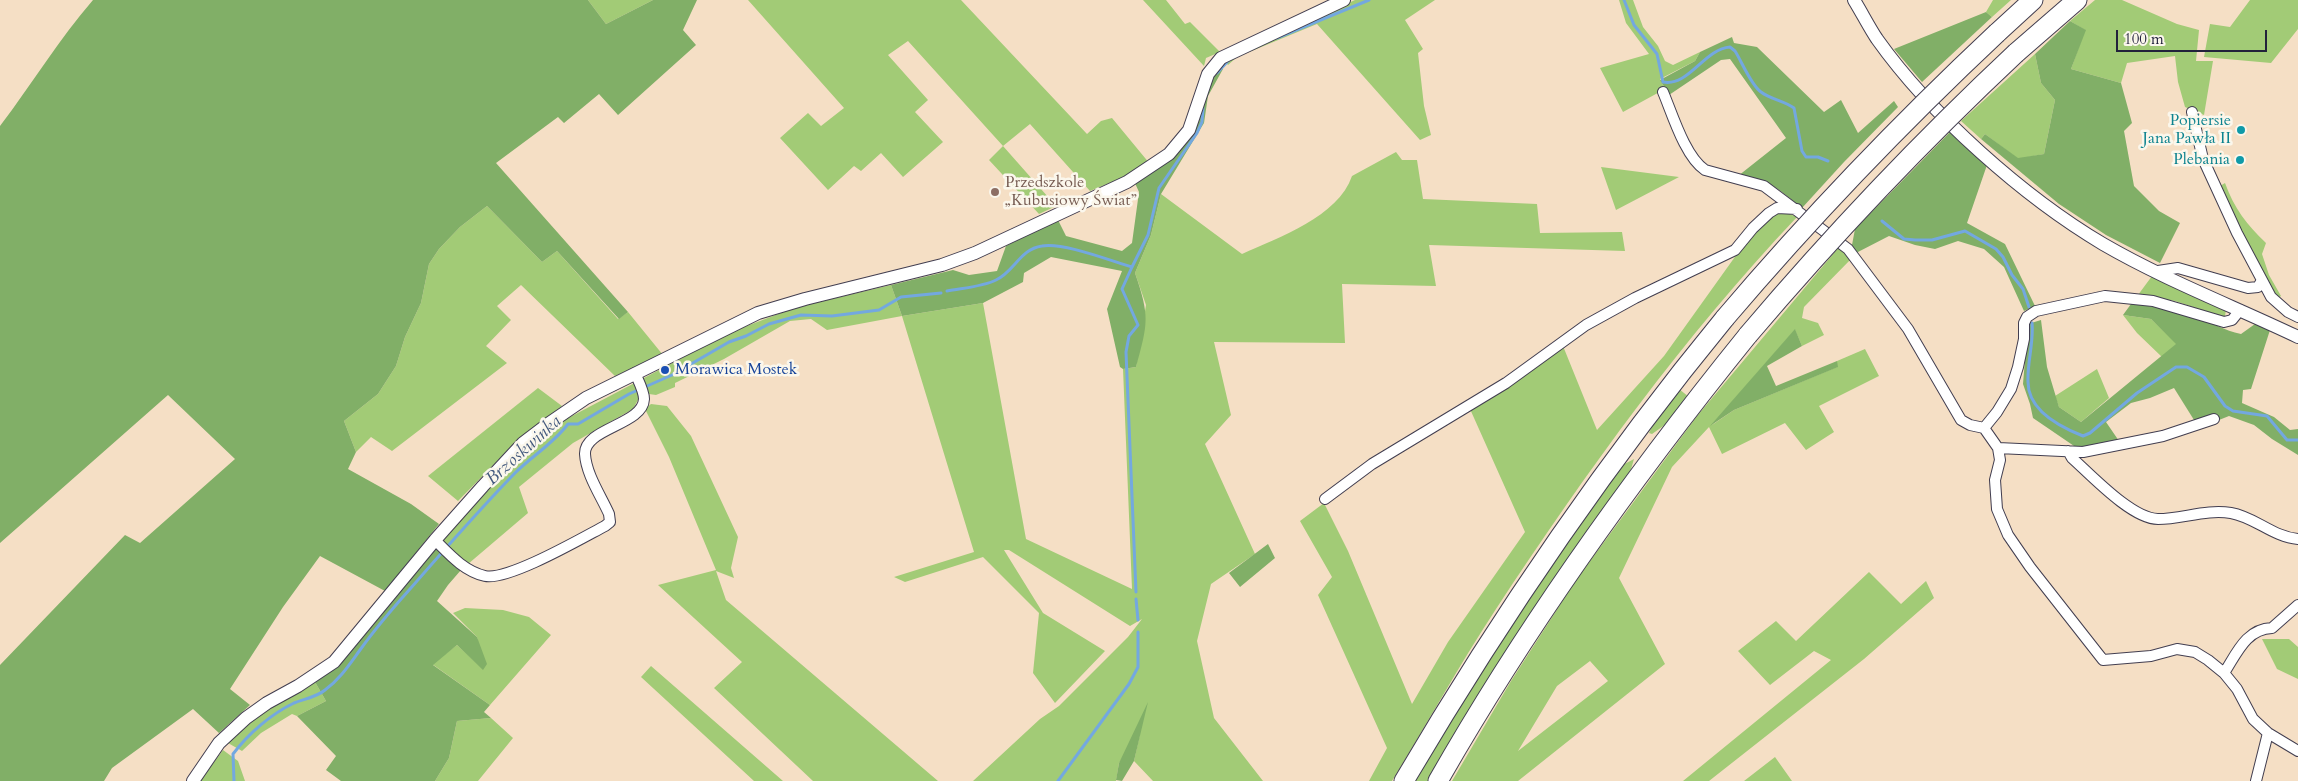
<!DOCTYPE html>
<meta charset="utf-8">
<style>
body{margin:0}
#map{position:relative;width:2298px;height:781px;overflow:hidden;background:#f5dfc5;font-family:Cardo,serif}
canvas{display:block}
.scale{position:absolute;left:2116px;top:30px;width:151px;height:22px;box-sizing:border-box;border:2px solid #22223b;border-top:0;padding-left:6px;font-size:15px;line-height:18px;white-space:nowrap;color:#22223b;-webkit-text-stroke:4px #fbf7ec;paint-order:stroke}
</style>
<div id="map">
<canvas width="2298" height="781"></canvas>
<div class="scale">100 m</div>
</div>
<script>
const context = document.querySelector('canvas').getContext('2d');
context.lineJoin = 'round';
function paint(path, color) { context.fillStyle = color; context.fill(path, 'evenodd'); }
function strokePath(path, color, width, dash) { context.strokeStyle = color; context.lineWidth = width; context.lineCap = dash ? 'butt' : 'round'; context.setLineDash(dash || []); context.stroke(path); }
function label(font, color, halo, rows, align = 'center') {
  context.font = font + ' Cardo,serif'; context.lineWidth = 5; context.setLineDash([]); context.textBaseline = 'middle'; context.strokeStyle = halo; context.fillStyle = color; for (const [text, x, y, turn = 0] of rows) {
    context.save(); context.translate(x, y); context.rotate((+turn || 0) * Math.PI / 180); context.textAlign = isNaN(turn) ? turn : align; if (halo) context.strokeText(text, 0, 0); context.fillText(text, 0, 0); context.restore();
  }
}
paint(new Path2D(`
 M588,0H653L606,24Z
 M748,0H961L1087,134L1101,121L1112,118L1150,164L1129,175L1090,191L1030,124L1003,146L1056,206L1039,214L989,160L1003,146L908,41L888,55L928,100L915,112L943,142L903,177L881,153L861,171L854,166L828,190L780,138L808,113L821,126L844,108Z
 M1143,0H1166L1185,24L1190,22L1220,52L1206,58L1204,66Z
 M1355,0H1435L1405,20L1423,49L1418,53L1424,106L1431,135L1420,140L1317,24L1237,57L1228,65L1224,60Z
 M1619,0H1633L1643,27L1658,46L1665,61L1673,65L1700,52L1695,61L1660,79L1665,89L1623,112L1600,68L1649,54L1626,23Z
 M1993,0H2011L1992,17L1986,12Z
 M2095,0H2122L2177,24L2199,30L2196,61H2213L2204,115L2185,107L2178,82L2175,56L2127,63L2121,83L2071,69L2085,30L2070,21Z
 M2250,0H2298V29L2271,63L2204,57L2210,24L2230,27Z
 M2035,54L2041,83L2055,100L2044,154L2018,159L1985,134L1981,139L1961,121Z
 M1396,152L1402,160H1417L1423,199L1537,204L1540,233L1622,232L1625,251L1429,245L1436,286L1342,284L1345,343L1214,342L1231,415L1205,444L1255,554L1211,584L1197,641L1214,718L1263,781H1153L1134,761L1140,734L1119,763L1116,781H973L1040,719L1059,706L1128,637L1142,619L1130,626L1009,550H1004L1043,613L1105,651L1055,703L1033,673L1039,613L983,557L905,582L894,577L974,552L902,316L827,330L811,319L790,321L724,359L675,383V387L656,395L649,394L639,398L633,409L573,443L519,487L528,513L461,570L436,546L519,455L553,426L731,332L794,308L891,285L902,316L983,303L1026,539L1132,589L1123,369L1136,367L1146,305L1135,273L1151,235L1161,194L1242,254C1279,237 1338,217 1352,176Z
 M1601,167L1679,177L1616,210Z
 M2225,183C2234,208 2247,225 2266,243L2262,254L2269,275L2281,296L2277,299L2235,221L2220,186Z
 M487,206L542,262L557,251L618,319L628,312L663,355L615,376L521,285L497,306L511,320L486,346L507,363L392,451L371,437L356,452L344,421L378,394L396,366L405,337L421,303L429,264L439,249L460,227Z
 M1783,211L1797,217C1684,336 1586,472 1496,609C1459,665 1427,724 1392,781H1369L1387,748L1318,595L1332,577L1300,521L1324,503L1348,551L1412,704L1448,642L1525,532L1470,409L1563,346L1597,430L1664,356L1737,254L1765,220Z
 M1839,247L1851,259L1804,307L1802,318L1818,323L1824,335L1802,346L1795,330L1712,425L1734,410L1837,367V361L1865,349L1879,376L1819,406L1834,432L1806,450L1785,423L1722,454L1709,427L1672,467L1619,578L1665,664L1518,781H1452L1511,681L1576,580L1697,416ZM1590,661L1608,681L1518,751L1557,686Z
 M2152,276L2226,310L2225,316H2220L2175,301L2138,295Z
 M2123,315L2151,319L2177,344L2162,357L2137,333Z
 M2097,369L2109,398L2081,422L2059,407L2055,396Z
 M538,388L562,406L514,444L458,501L428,476Z
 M1679,389L1689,397L1669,422L1652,434L1649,433L1654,422Z
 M651,404L667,406L691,436L738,537L731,568L734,578L716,571L726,600L938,781H813L714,688L742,662L658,585L716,570L669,457L645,409Z
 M1634,459L1628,479L1430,781H1413L1447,722L1613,470Z
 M1869,572L1901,604L1926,581L1934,598L1864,659L1709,781H1683L1831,660L1814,651L1770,685L1738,651L1776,621L1796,641Z
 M465,608L503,610L529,617L551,635L490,705L432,664L457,645L483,669L477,637L453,613Z
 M2262,639H2289L2298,647V679L2277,669Z
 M651,666L783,781H754L641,677Z
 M315,682L326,701L297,716L292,714L261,733L242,751L228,743L254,718Z
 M491,718L513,738L478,781H435L449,758L457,721Z
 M223,750L238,761L245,781H200Z
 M1775,757L1792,781H1744Z`), '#a2cb76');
paint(new Path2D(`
 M93,0H588L606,24L653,0H697L683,30L696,45L618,115L599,94L564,123L558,117L496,163L628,312L619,319L557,251L542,262L487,206L460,227L439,249L429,264L421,303L405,337L396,366L378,394L344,421L356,452L348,469L411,504L439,524L385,591L320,556L283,607L230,689L250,705L219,733L193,709L112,768L104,781H0V665L125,535L140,543L235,459L168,395L0,543V126C32,84 59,39 93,0Z
 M1986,12L1992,17L1922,82L1894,49Z
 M2070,21L2086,30L2071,69L2121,83L2132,123L2124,131L2134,186L2159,211L2180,223L2160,263L2106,235L2059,204L1981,139L1985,134L2018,158L2044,154L2055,100L2041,83L2035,54Z
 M1732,37L1734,43L1757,47L1824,112L1841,100L1858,133L1894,101L1898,107L1844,162L1802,208C1779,190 1769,178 1738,176L1786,138L1730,59L1721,60L1669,95L1660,80L1695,61L1700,52Z
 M1218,66L1223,69L1208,96L1204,123L1161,194L1151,235L1135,273C1150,317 1148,323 1136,367L1123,369L1120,367L1107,309L1122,271L1051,257L1024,273L1023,282L983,303L902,316L891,285L953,270L969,275L997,271L1006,246L1057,218L1066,236L1122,251L1132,243L1139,192L1134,181L1170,156Z
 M1950,132L1987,165L1967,223L2005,244L2035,306L2024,311L2004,267L1984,249L1958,241L1935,249L1915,245L1889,236L1856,253L1852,245L1855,229Z
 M2131,304C2154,306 2175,310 2197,317C2212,322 2224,331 2241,334L2255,324L2270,330L2251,389L2243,390L2242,403L2274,417L2290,430L2298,429V455L2272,439L2254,425L2229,416L2199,428L2174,388L2150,398L2131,403L2106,422L2119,441L2077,448L2033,418L2030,404L2023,384L2028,324L2041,320L2047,367L2059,407L2081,422L2176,344L2151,319L2123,315Z
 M1795,329L1802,346L1767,366L1776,386L1837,361L1838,367L1734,410L1710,426Z
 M1268,544L1275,558L1240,587L1229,573Z
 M436,546L461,570L448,585L437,601L477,637L487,664L483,670L457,645L433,665L490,705L484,712L491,718L457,721L449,758L435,781H341L326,770L336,756L297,716L326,701L315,682L342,660Z
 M1148,702L1134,761L1122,781L1116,780L1119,763Z`), '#81af67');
strokePath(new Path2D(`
 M1624,0L1634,25L1657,54L1663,82C1689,87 1704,49 1730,47L1735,51C1742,62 1751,85 1761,92C1770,99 1784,101 1794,108L1802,151L1806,157H1818L1828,161
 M1277,38L1369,0
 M1217,73L1228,61
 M1882,221L1904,239L1915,240H1932L1965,231L1996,249L2003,257L2012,275L2023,289L2029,307
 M1132,267L1122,289L1138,325L1129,336L1126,352L1136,592
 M947,291C962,288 982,287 996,280C1014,272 1020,249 1042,246C1063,242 1111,261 1132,267L1148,235L1159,188L1197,133L1202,122L1203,108
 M2032,323C2034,343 2027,362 2028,382C2028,410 2060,427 2083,436L2090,433L2137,393L2176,367H2187L2204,377L2225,406L2233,411L2267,416L2287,440H2298
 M1136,599L1138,620
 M234,781L233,754C248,734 271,714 294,703C304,699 317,697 325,690C340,679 349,665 360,650C375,629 393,608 410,589C444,550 479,510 515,473C532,456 554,443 568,424H578L629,394L672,375L729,342L746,336L769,324L801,315L832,316L879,310L901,297L941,293
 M1058,781L1129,684L1138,667V632`), '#73a8e0', 3);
const minor = new Path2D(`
 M1663,92C1672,113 1685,157 1705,170L1764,186L1848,249L1908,329L1961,420L1970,425L1984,428
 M2192,112L2203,159L2237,233L2271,297L2288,312L2298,317
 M2158,271L2178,268L2248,288L2258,287L2262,280
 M2240,310L2232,320L2224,322L2153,301L2105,296L2036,311L2027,317L2024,323V339L2018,367L2011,389L1997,412L1984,428L1998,448L2000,460L1995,480L1997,509L2008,535L2030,567L2103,660L2151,656L2177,649L2195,652L2208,660L2224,673L2237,689L2253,719L2268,733L2298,751
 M1998,448L2083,452L2163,436L2214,419
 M2068,451L2072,458C2091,475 2132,519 2158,519C2182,519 2206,509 2231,513C2255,517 2273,537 2298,539
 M1325,499L1372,464L1506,383L1586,325L1635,298L1735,250L1753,228L1769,213L1777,208L1797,209
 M435,540C450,555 464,571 485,576C508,581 582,538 605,526L610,522L609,514C601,496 586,474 585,454C584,428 643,425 644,399C644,391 638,380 635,373
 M2224,673C2237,653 2246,629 2272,628L2298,605
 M2256,781L2268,733`);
const tertiary = new Path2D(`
 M1854,0C1862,13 1869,27 1877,39C1931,115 2024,197 2103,244C2165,280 2233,306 2298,337
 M193,781L219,743L246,718L267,703L298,686L334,662L435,540L483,486L523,443L548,424L586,398L758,313L805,299L942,265L975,253L1127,182L1169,154L1189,130L1208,74L1221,58L1344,0`);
const motorway = new Path2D(`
 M1997,33L2033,0
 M2016,53L2077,0
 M1404,781C1500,618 1605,464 1725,318
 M1438,781C1528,623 1634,476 1748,335`);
strokePath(minor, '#423e50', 12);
strokePath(tertiary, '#423e50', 14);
strokePath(motorway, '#423e50', 21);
strokePath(minor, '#fff', 10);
strokePath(tertiary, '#fff', 12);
strokePath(motorway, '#fff', 19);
const motorwayBridge = new Path2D(`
 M1725,318C1810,218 1901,123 1997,33
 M1748,335C1832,236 1921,142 2016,53`);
strokePath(motorwayBridge, '#423e50', 21, []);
strokePath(motorwayBridge, '#fff', 19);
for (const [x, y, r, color] of [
 [2241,130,5,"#0f9aa8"],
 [2240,160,5,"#0f9aa8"],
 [995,192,5,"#8d6e63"],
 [665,370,5,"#1a4fb4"]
]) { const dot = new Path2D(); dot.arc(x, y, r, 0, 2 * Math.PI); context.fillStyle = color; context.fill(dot); strokePath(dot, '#fbf7ec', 2); }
label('16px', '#0d838f', '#fbf7ec', [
 ["Popiersie",2231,121],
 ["Jana Pawła II",2231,139],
 ["Plebania",2230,160]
], 'right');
label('16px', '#785e54', '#fbf7ec', [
 ["Przedszkole",1005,183],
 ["„Kubusiowy Świat”",1005,201]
], 'left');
label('16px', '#164399', '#fbf7ec', [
 ["Morawica Mostek",675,370]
], 'left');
label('italic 18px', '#42587d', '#fbf7ec', [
 ["Brzoskwinka",524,451,-42]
]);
</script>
